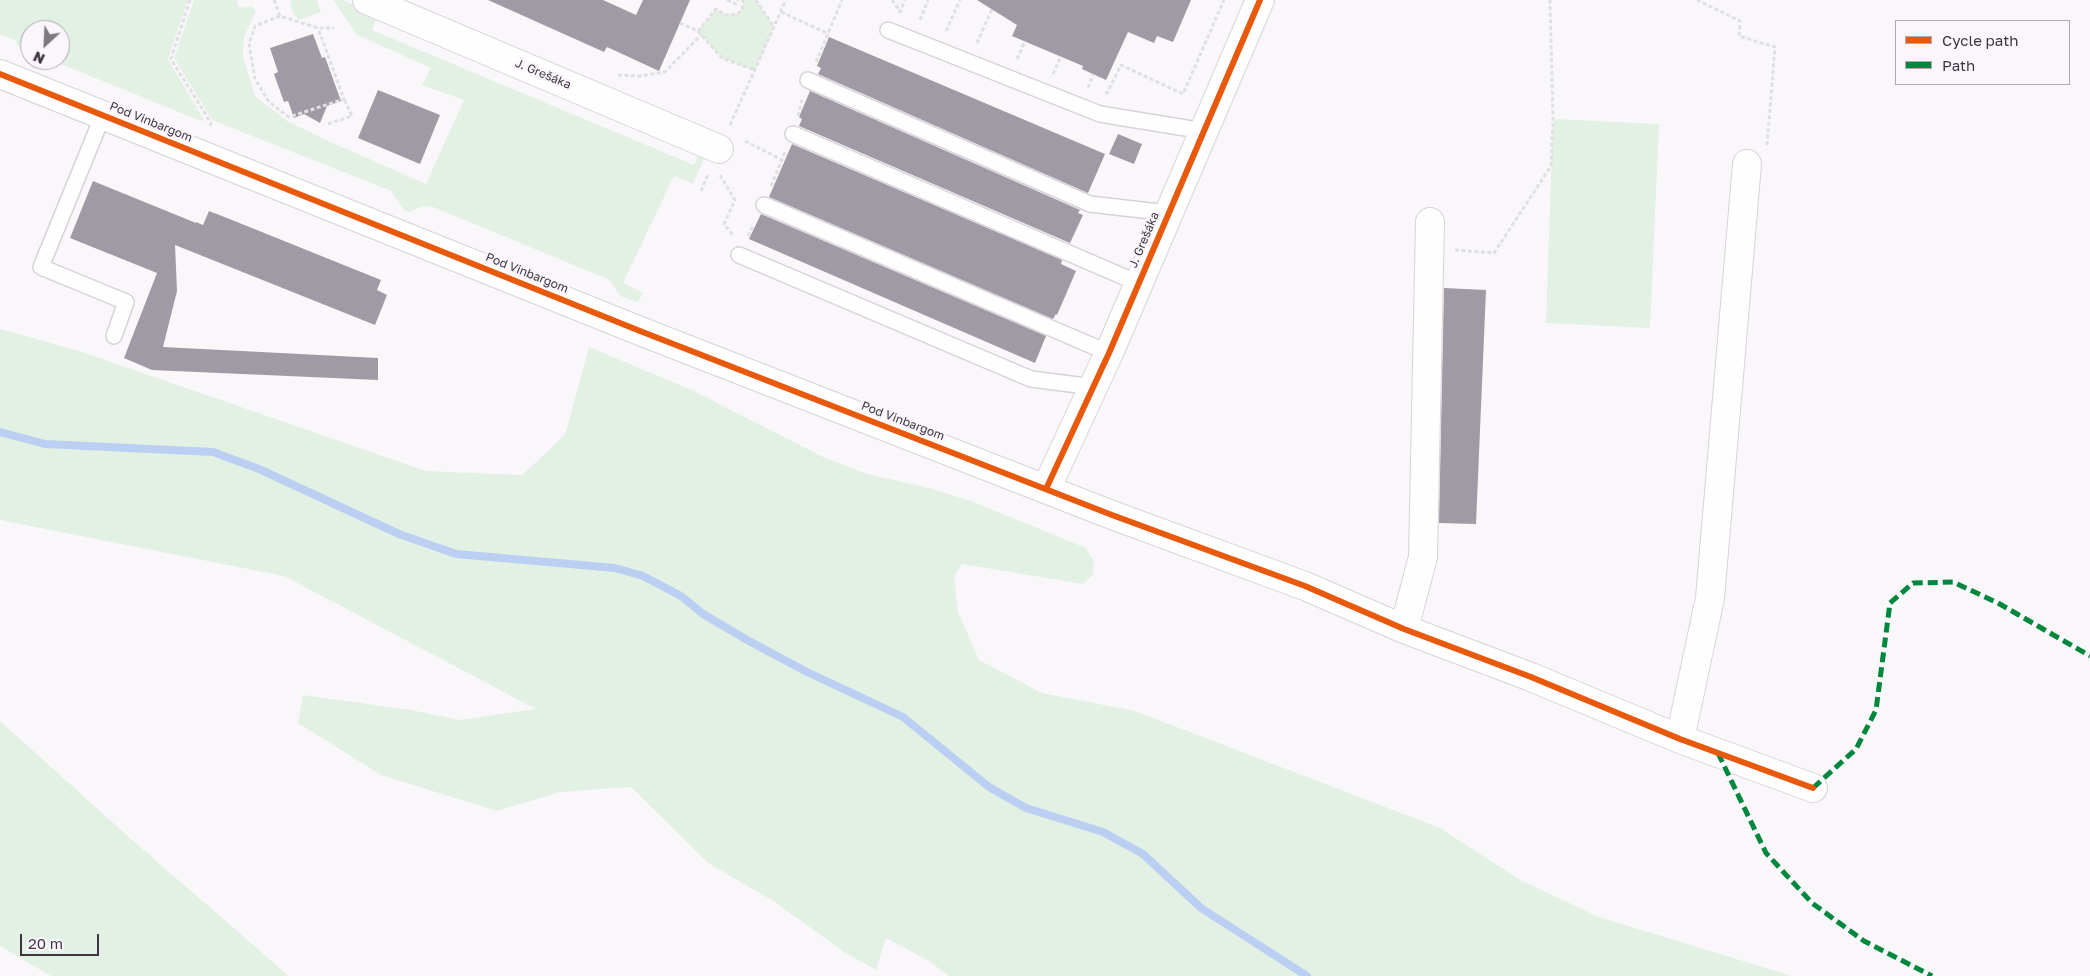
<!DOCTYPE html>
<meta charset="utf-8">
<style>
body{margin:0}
#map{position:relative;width:2090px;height:976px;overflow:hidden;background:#faf7fb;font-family:"Golos Text",sans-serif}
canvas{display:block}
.legend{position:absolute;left:1895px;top:20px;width:175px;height:65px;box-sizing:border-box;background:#fbf6fc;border:1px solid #afa8b1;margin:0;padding:6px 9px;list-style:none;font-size:15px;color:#3e3440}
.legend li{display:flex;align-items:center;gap:10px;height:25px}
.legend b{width:25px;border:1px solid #afa8b1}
.north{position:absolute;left:20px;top:20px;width:50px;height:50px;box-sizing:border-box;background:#fbf6fc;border:1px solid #afa8b1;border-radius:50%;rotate:205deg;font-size:14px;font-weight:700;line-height:20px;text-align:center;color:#3e3440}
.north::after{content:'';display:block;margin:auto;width:18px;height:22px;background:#807881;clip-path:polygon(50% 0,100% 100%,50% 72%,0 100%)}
.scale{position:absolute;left:20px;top:934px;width:79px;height:22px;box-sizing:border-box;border:2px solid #3e3440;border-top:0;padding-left:6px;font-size:15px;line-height:18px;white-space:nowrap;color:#3e3440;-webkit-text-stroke:4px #fbf6fc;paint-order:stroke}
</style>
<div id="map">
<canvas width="2090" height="976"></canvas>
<ul class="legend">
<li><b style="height:6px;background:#e8590c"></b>Cycle path</li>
<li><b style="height:6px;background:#00873e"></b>Path</li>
</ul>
<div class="north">N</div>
<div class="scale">20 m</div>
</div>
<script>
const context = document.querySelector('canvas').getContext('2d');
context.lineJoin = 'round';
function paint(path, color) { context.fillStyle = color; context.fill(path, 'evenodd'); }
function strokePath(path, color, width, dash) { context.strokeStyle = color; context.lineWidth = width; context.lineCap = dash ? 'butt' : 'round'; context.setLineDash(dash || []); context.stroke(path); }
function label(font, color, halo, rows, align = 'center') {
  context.font = font + ' "Golos Text",sans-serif'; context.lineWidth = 5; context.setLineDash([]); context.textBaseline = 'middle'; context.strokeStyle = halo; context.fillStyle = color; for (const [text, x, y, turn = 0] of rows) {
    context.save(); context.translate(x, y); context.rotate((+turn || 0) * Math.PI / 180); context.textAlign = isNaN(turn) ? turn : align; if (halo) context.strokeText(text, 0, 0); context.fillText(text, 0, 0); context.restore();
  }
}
paint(new Path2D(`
 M0,0H188L168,59L204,120L201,121L51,60H60V30H30V51L19,47L15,40L0,34Z
 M194,0H237L238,6L243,8L252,6L256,12L244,37L243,56L255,96L287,121L324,139L426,184L464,100L422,85L431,68L357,35L333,0H343L378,14L372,30L694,165L702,147L708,150L693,184L674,176L623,283L643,293L638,302L620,296L610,280L433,207L423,206L409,212L403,209L391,191L212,120L174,58Z
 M291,0H317L321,12L299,20C293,14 289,9 291,0Z
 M743,0H756L774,27L755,70L722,58L698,31L716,9L726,15L738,14L742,9Z
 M1553,119L1659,124L1650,328L1546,323Z
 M0,329L79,351L426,471L522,475L565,435L589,347L694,391L823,457L867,474L929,488L971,501L1086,548L1094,562L1093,575L1083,584L962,564L954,576L958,612L979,660L1042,693L1135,711L1440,828L1520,880L1599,917L1792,976H949L929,961L886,938L876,970L844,952L775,902L708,863L631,787L560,792L497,811L381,775L298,723L303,695L411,710L460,720L536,709L284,576L0,520Z
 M0,721L131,839L289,976H51L0,946Z`), '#e2f1e4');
strokePath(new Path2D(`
 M0,432L45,444L213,452L259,469L399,534L456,554L615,568L643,576L681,596L703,614L749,641L805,671L903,717L989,787L1026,808L1103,832L1143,854L1201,908L1307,976`), '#bbcff2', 8);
paint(new Path2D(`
 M488,0H603L636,15L643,0H690L659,71L607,47L604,52Z
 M977,0H1191L1173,42L1157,36L1154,43L1128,32L1106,80L1082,69L1083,66L1012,36L1017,25Z
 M313,34L322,58L325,57L341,101L327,106L320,123L304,114L294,118L288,101L284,102L274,74L278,72L270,48Z
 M829,37L1105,154L1088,193L818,74L821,68L817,66Z
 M378,90L440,115L420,164L358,138Z
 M810,91L1080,210L1078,213L1083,215L1070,243L799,126L802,119L799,117Z
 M1118,134L1142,144L1134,164L1109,154Z
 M792,144L1062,260L1061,264L1076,271L1057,315L1056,314L1053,319L769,197Z
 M93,181L196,223V222L203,225L209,211L227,218L381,280L377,290L387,295L375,325L175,245L177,291L163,347L378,358V380L152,370L124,358L157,273L70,238Z
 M761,214L1046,336L1035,363L749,239Z
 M1444,288L1486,290L1476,524L1439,523Z`), '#9f9aa4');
const lane = new Path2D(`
 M888,30L1100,114L1204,131
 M808,80L1090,204L1168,213
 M103,115L41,267L126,302L114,336
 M793,134L1138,283
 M764,205L1109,353
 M739,255L1031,379L1094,387`);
const street = new Path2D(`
 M367,0L719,149
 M0,74L640,331L1112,515L1305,586L1404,629L1531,677L1680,739L1813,788
 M1046,489L1109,353L1260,0
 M1404,629L1423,557L1430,222
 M1680,739L1710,598L1747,164`);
strokePath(lane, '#d8d2d9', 18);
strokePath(street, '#d8d2d9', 30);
strokePath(new Path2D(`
 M190,0L171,59L211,123L209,128
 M274,0L280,16L318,28H334
 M727,0L736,4L738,0
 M756,0L774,27
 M892,0L900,11L899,13
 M1697,0L1740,21L1739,36L1775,47L1767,145
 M781,12L829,34
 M902,12L900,11L905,0
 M280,16L255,26L249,44L255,79L269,102L289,117L344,99L318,28
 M920,20L928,0
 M680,23L698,31L716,9L725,15L738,14L742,9L743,0
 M698,31L722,58L755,70
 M946,31L960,0
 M977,43L992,9
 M1017,59L1025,41
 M816,62L842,0
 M1053,74L1061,56
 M618,75L640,76L665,72L701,35
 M1088,88L1093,74
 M1105,93H1107L1121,65L1183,94L1224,0
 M798,116L802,100
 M328,124L352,116L344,99
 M730,125L786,0
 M745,141L782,160
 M720,175L735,200L724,224L733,235
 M771,186L785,152
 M701,191L708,174
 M748,236L754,224
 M1455,250L1494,253L1551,166L1553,119L1550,0`), '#e0dfe1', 3, [4, 2.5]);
strokePath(lane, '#fefefe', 15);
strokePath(street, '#fefefe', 28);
strokePath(new Path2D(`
 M1718,753L1766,853L1812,903L1864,941L1932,976
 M1813,788L1856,749L1876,710L1890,603L1913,583L1953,582L1998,603L2090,656`), '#00873e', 5, [10, 5]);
strokePath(new Path2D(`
 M0,74L640,331L1112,515L1305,586L1404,629L1531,677L1680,739L1813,788
 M1046,489L1109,353L1260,0`), '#e8590c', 6);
label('12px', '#3e3440', '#fbf6fc', [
 ["J. Grešáka",543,74,23],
 ["Pod Vinbargom",151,122,22],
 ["J. Grešáka",1144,240,-67],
 ["Pod Vinbargom",527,273,22],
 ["Pod Vinbargom",903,421,21]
]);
</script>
